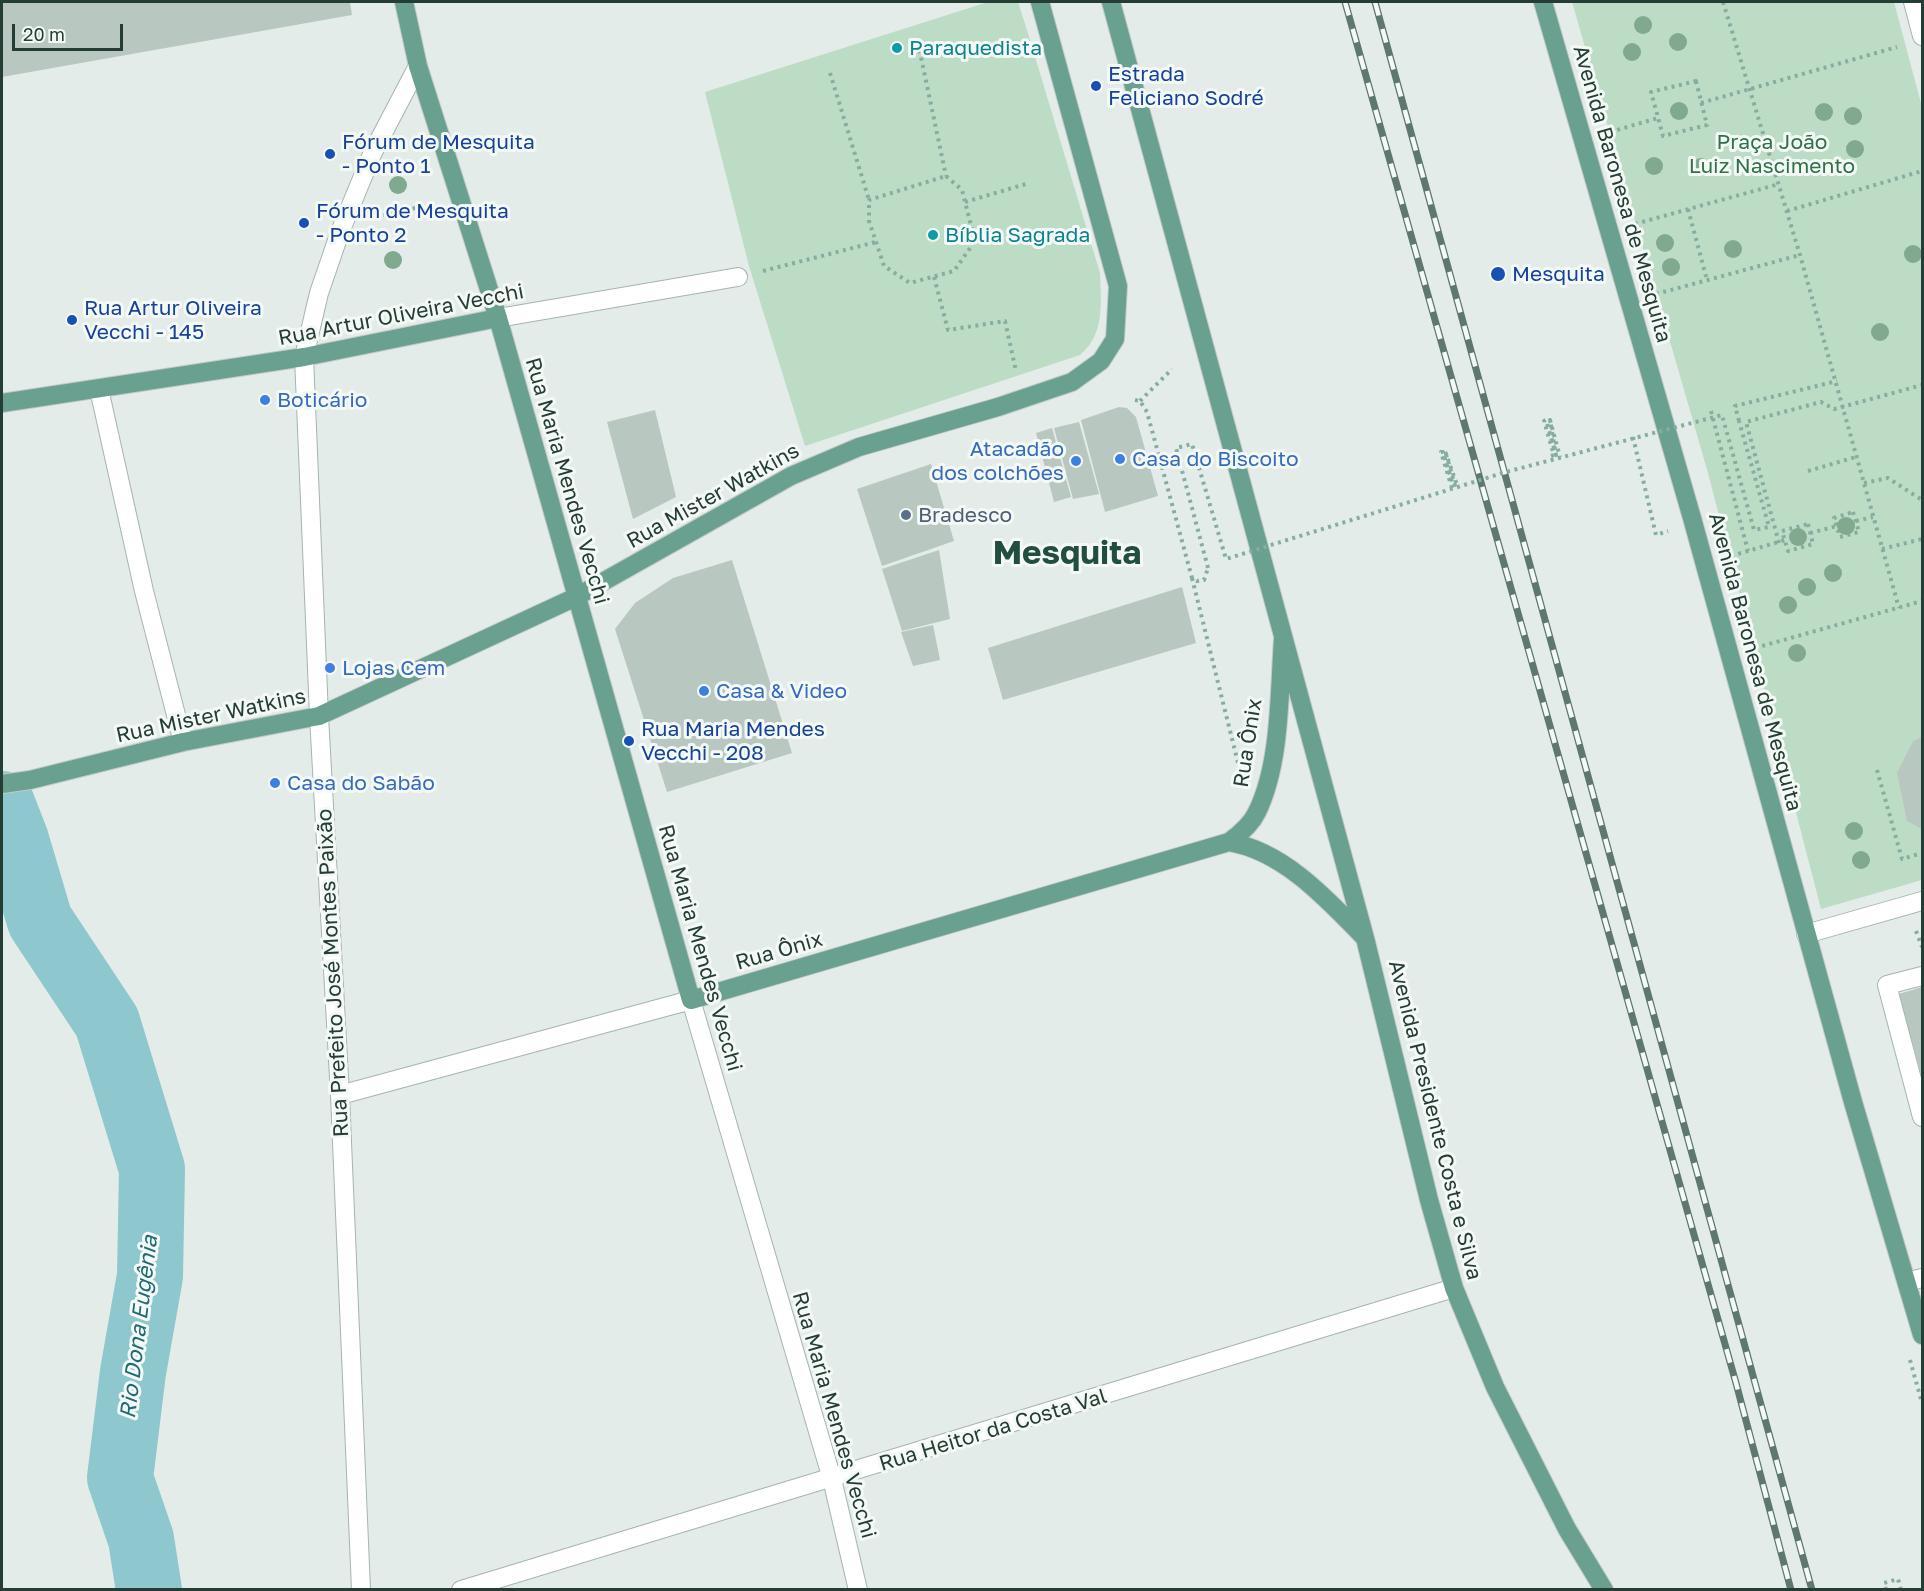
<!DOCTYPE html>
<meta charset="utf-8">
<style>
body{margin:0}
#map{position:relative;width:1924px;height:1591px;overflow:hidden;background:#e3ece8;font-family:"Golos Text",sans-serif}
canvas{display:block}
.frame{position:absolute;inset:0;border:3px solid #243d35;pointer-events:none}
.scale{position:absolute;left:12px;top:24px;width:111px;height:27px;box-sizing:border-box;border:3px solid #243d35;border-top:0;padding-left:8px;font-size:18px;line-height:21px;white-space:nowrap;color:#243d35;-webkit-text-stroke:4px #f4f9f6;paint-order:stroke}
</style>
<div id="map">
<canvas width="1924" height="1591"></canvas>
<div class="frame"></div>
<div class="scale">20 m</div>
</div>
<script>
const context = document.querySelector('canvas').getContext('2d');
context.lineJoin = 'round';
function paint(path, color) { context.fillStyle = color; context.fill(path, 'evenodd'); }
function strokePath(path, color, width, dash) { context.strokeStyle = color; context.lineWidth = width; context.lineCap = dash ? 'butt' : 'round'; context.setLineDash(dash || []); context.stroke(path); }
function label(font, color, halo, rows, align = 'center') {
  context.font = font + ' "Golos Text",sans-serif'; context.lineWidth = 6; context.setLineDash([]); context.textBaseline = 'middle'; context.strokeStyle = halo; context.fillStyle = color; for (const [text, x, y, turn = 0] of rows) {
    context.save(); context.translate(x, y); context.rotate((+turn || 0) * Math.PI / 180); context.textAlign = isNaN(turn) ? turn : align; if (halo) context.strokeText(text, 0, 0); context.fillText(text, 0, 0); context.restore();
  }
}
paint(new Path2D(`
 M988,2H1018L1027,30L1100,273C1101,304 1105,334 1080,355L805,446L749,266L705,92Z
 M1572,2H1894L1922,107V880L1821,909L1708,473Z`), '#bddcc5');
strokePath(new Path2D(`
 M2,804L16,840L40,921L107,1022L152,1169L150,1276L133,1372L120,1478L141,1539L149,1590`), '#8ec7ce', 66);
paint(new Path2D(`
 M2,2H350L352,15L2,77Z
 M1119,407L1127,408L1136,417L1158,496L1105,512L1081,420Z
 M655,410L676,497L633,519L607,422Z
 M1079,422L1099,494L1073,499L1054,428Z
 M1052,428L1071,497L1054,502L1036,433Z
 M931,464L954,541L882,566L857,489Z
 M939,550L950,619L902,631L882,569Z
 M732,560L792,753L667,792L615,629L635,603L673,578Z
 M1182,587L1196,643L1003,700L988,648Z
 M933,625L940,660L913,666L901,632Z
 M1922,737V829L1907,821L1897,773L1913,741Z
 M1922,987V1077L1899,994Z`), '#b9c7c1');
const minor = new Path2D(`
 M1913,2L1922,36
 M498,318L738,277
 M99,389L144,591L183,742
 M1806,934L1922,901
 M1922,976L1887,985L1922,1117
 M340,1095L691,1000L832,1479L858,1590
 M1907,1282L1922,1278
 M361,1590L340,1095L319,716L304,357L319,293L340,232L373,152L418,66
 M461,1590L1454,1288`);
const major = new Path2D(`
 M404,2L418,66L498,318L691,1000L1229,842C1240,834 1251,825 1257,812C1281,763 1279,693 1283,639
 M1111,2L1365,938L1429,1200L1454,1288L1495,1387L1567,1529L1604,1590
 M1543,2L1692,518L1853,1102L1922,1335
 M2,403L304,357L498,318
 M2,784L30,780L183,742L319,716L576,597L791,476L859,447L998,407L1072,382L1101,361L1115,339L1118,286L1040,2
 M1229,842C1283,851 1326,898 1363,936`);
strokePath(minor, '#a6b4af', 20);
strokePath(major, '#c2c9c6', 20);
strokePath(new Path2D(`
 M1723,2L1800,255L1899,608
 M918,43L946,176
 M830,73L869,200
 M1696,81L1707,125L1663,136L1651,92Z
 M1701,103L1897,47
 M1610,132L1658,118
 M946,176L962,190L975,241L954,271L910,283L884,266L869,221V200Z
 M965,202L1026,184
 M1688,209L1707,280
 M1787,211L1922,171
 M376,217L433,204
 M1635,224L1779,184
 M763,271L876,242
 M934,277L948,330L1005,321L1016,371
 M1656,294L1800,255
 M1135,400L1140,401L1147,412L1192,578L1197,581L1204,580L1208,568
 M1140,401L1172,369
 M1711,411L1748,551
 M1739,421L1735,406L1837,381
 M1633,437L1656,535L1668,531
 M1551,456L1554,455L1544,421L1546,420L1556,455L1550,420L1560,457
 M1808,471L1856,457
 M1864,483L1888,478L1922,500
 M1452,488L1441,452H1443L1453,485H1455L1445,451L1457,485L1459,484
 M1853,512L1859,532L1840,537L1834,518Z
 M1856,521L1873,517
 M1808,524L1813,544L1788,551L1782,531Z
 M1810,533L1837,526
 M1779,543L1746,422L1821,402L1834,409L1842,407L1922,385
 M1882,549L1922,539
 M1731,556L1785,540
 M1192,578L1240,771
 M1755,648L1922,601
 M1877,770L1902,859L1922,853
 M1916,931L1922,947
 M1910,1360L1922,1403
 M1886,1590L1884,1583L1898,1579L1901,1590`), '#85aea0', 4, [3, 4.5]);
strokePath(minor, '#fff', 18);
strokePath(major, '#6aa090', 18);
const rail = new Path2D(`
 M1345,2L1736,1383L1791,1590
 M1375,2L1812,1590`);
strokePath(rail, '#5e7870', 7);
strokePath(rail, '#f4f9f6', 4.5, [14]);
strokePath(new Path2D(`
 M1208,568L1176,448L1192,444L1226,559L1506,472L1722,415L1754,530L1769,527L1739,421`), '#85aea0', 4, [3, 4.5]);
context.fillStyle = '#81a98f';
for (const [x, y] of [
 [1643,25],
 [1678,42],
 [1632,52],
 [1679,111],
 [1824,112],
 [1853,116],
 [1855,149],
 [1654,166],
 [1701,167],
 [398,185],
 [1665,243],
 [1733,249],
 [1913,254],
 [393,260],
 [1671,267],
 [1880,332],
 [1846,526],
 [1798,537],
 [1833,573],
 [1807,587],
 [1788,605],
 [1797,653],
 [1854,831],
 [1861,860]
]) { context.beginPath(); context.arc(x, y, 9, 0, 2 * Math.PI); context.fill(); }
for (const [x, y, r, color] of [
 [897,48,6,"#0f9aa8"],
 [1096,86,6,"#1a4fb4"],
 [330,154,6,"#1a4fb4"],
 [304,223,6,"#1a4fb4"],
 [933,235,6,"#0f9aa8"],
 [1498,274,8,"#1a4fb4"],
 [72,320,6,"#1a4fb4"],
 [265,400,6,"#3f7fe0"],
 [1120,459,6,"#3f7fe0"],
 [1076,461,6,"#3f7fe0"],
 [906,515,6,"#5c6f8a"],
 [330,668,6,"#3f7fe0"],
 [704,691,6,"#3f7fe0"],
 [629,741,6,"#1a4fb4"],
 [275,783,6,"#3f7fe0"]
]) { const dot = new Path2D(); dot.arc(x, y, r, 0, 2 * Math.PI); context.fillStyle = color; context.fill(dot); strokePath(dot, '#f4f9f6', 2); }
label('21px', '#0d838f', '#f4f9f6', [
 ["Paraquedista",909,48],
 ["Bíblia Sagrada",945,235]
], 'left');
label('21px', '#164399', '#f4f9f6', [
 ["Estrada",1108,74],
 ["Feliciano Sodré",1108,98],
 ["Fórum de Mesquita",342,142],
 ["- Ponto 1",342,166],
 ["Fórum de Mesquita",316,211],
 ["- Ponto 2",316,235],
 ["Mesquita",1512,274],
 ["Rua Artur Oliveira",84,308],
 ["Vecchi - 145",84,332],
 ["Rua Maria Mendes",641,729],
 ["Vecchi - 208",641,753]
], 'left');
label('21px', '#307247', '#f4f9f6', [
 ["Praça João",1772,142],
 ["Luiz Nascimento",1772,166]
]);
label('21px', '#243d35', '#f4f9f6', [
 ["Avenida Baronesa de Mesquita",1622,194,74],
 ["Rua Artur Oliveira Vecchi",401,315,-11],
 ["Rua Maria Mendes Vecchi",567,481,74],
 ["Rua Mister Watkins",713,496,-29],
 ["Avenida Baronesa de Mesquita",1755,662,75],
 ["Rua Mister Watkins",211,716,-12],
 ["Rua Ônix",1248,743,-81],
 ["Rua Maria Mendes Vecchi",700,948,74],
 ["Rua Ônix",779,951,-16],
 ["Rua Prefeito José Montes Paixão",333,973,-93],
 ["Avenida Presidente Costa e Silva",1435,1120,76],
 ["Rua Maria Mendes Vecchi",834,1415,74],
 ["Rua Heitor da Costa Val",993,1430,-17]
]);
label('21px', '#366cbe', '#f4f9f6', [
 ["Boticário",277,400],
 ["Atacadão",1064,449,"right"],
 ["dos colchões",1064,473,"right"],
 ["Casa do Biscoito",1132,459],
 ["Lojas Cem",342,668],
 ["Casa & Video",716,691],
 ["Casa do Sabão",287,783]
], 'left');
label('21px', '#4e5e75', '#f4f9f6', [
 ["Bradesco",918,515]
], 'left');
label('italic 22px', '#216b76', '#f4f9f6', [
 ["Rio Dona Eugênia",139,1327,-83]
]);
label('bold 33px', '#214e41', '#f4f9f6', [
 ["Mesquita",1067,554]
]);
</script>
